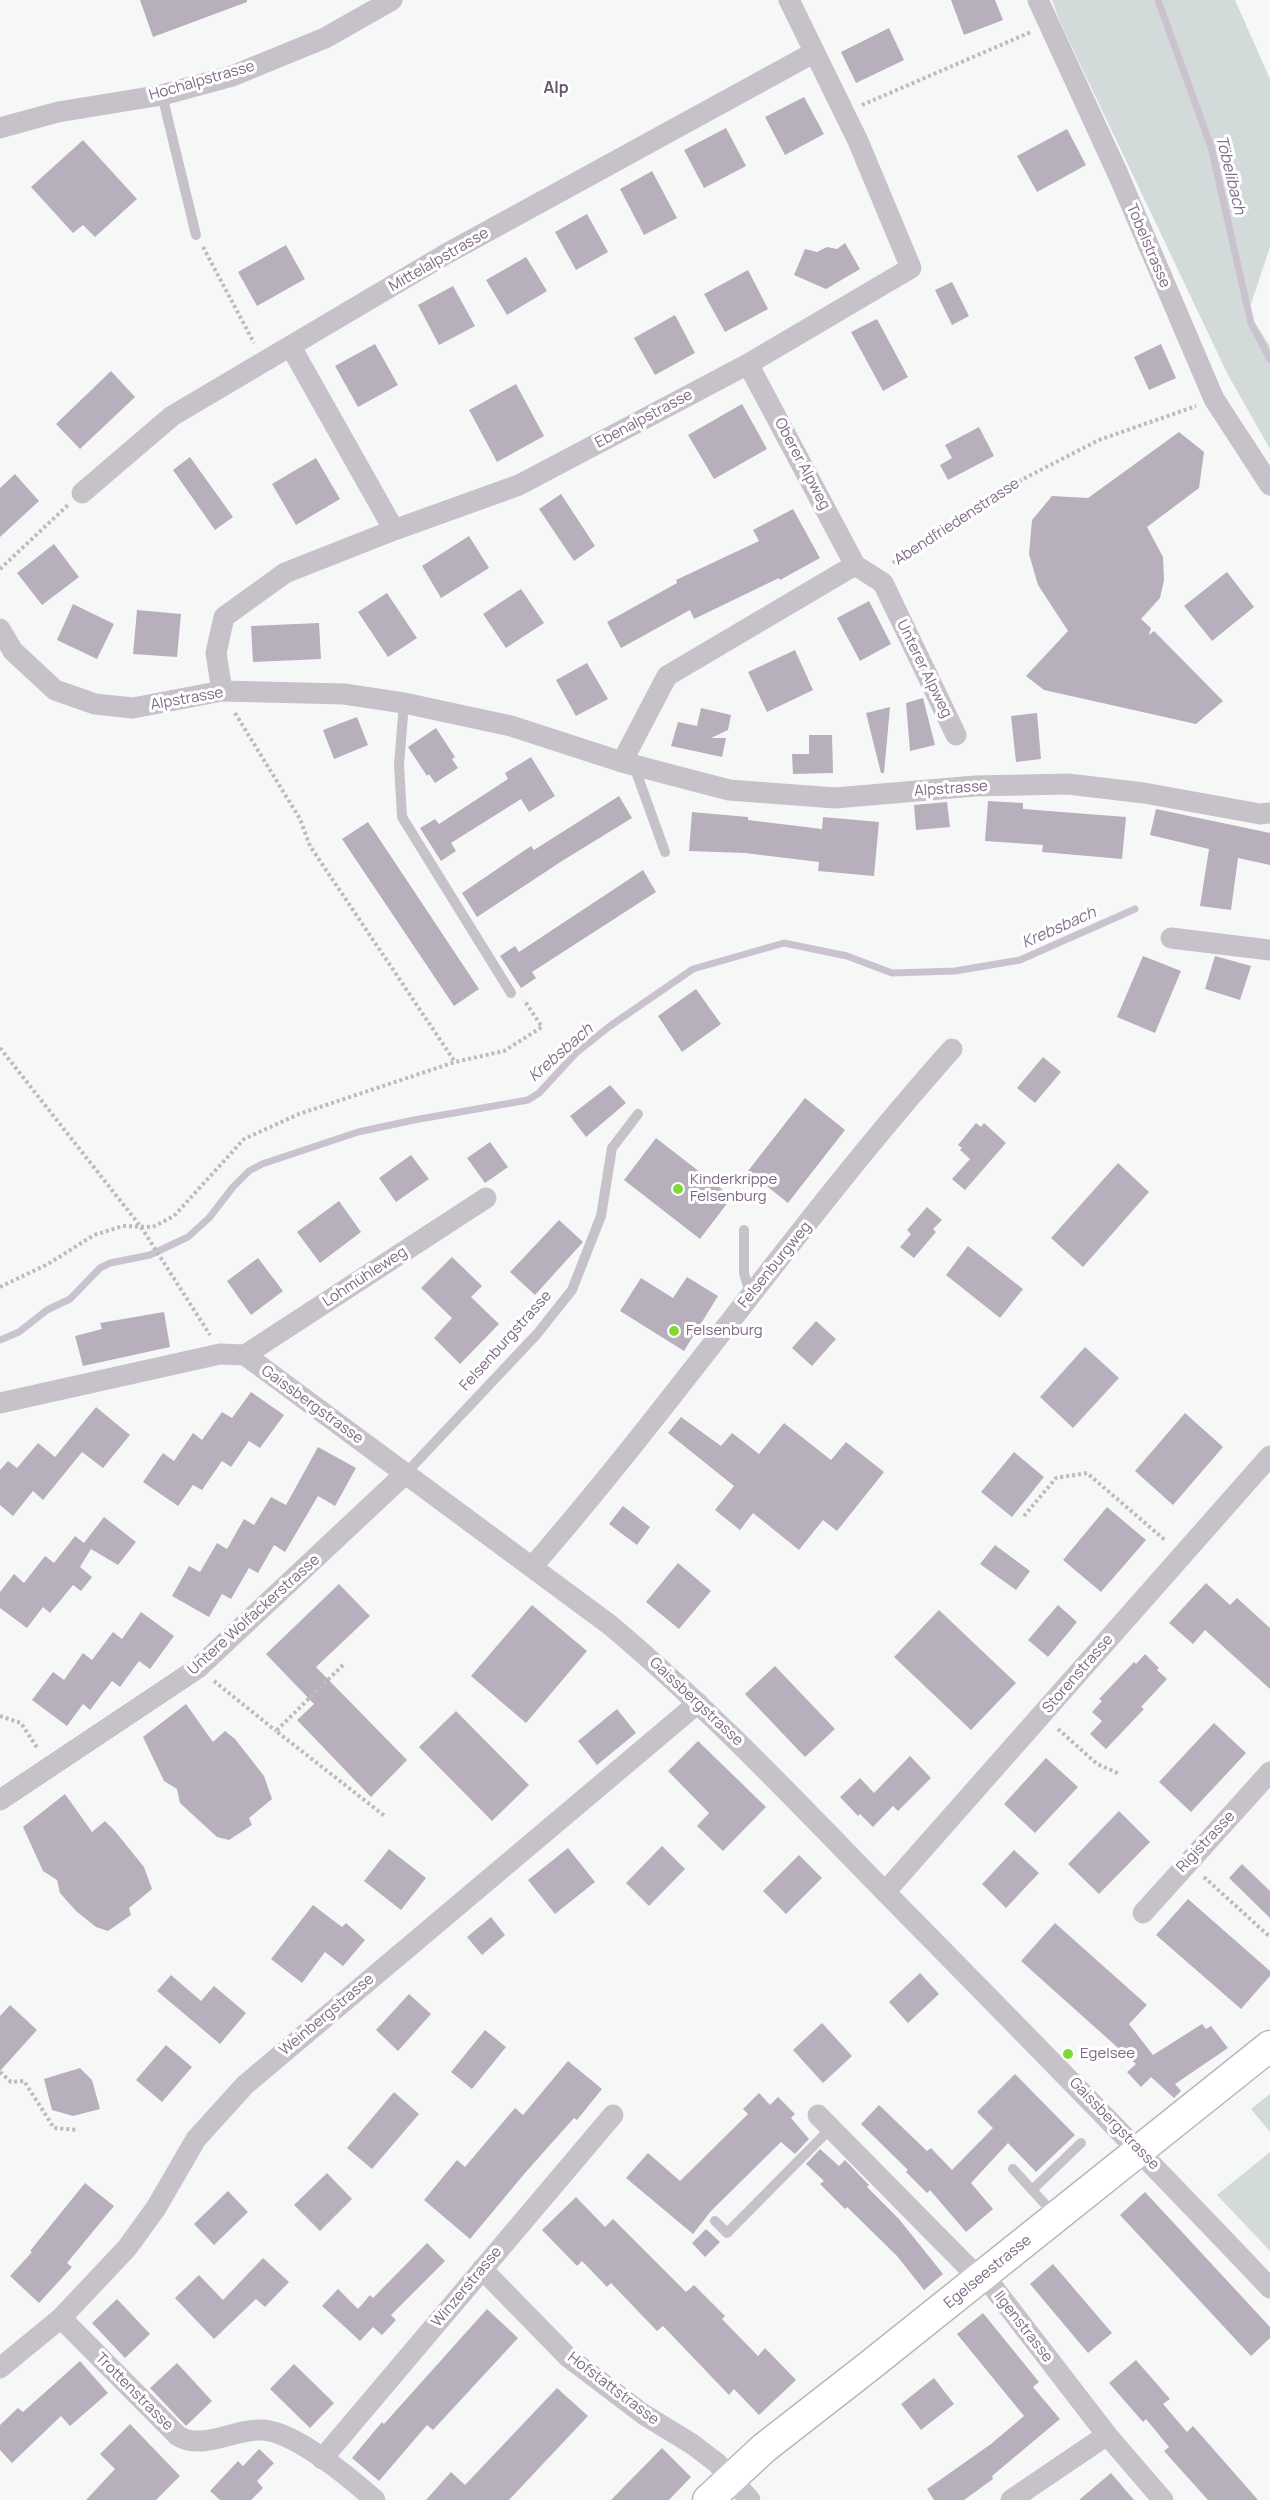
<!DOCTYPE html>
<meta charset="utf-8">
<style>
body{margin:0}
canvas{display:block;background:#f6f8f7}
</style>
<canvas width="1270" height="2500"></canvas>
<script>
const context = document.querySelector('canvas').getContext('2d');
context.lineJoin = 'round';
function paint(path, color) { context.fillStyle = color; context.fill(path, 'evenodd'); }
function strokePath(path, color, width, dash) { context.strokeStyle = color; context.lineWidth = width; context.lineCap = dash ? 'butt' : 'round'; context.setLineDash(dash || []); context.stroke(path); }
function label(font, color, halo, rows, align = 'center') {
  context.font = font + ' Manrope,sans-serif'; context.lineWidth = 6; context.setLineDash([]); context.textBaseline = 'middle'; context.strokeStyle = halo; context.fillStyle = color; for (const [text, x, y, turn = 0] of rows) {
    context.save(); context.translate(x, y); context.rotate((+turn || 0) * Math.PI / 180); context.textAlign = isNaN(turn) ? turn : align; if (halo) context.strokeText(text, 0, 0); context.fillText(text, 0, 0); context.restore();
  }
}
paint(new Path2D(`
 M1052,0H1235L1270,79V247L1248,313L1270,346V449L1228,375L1060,22Z
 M1270,2094V2132L1251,2109Z
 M1270,2152V2251L1217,2195Z`), '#d3dbda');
strokePath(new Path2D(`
 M1158,0L1211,147L1251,323L1270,359
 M0,1340L19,1332L47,1310L70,1299L100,1268L110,1263L150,1255L188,1237L209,1218L233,1187L249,1171L262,1164L358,1132L414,1120L528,1100L539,1093L576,1053L610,1026L693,969L784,943L847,956L892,973L955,971L1020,960L1135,909`), '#cac3cf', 7);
paint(new Path2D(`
 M140,0H247V2L153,37Z
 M951,0H995L1003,20L964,35Z
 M889,28L904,60L856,83L841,52Z
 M804,97L824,134L785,155L765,117Z
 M726,128L746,166L704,188L684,150Z
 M1067,129L1086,165L1037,192L1017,156Z
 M83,140L137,199L95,237L83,225L73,233L31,187Z
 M652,171L677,218L644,235L620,189Z
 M587,214L608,252L576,270L555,232Z
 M845,243L860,269L826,289L794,275L805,249L817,252L827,247L837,249Z
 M286,245L305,279L257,306L238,272Z
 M526,257L547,291L507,315L486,280Z
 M748,270L768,309L725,332L704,294Z
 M952,282L969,316L952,325L935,290Z
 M453,286L475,326L439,345L418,305Z
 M675,315L695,353L655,375L634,338Z
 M877,319L908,377L883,391L851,332Z
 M375,344L398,385L358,407L335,366Z
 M1161,344L1176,378L1149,390L1134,357Z
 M111,371L135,397L80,449L56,424Z
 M516,384L544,436L497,462L469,410Z
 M742,404L767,449L714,479L688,435Z
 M979,427L994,456L948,480L940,465L952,458L945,445Z
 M1179,432L1204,452L1199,488L1147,527L1163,557L1164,580L1160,598L1141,619L1151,628L1149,635L1154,631L1223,701L1196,724L1044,690L1026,676L1068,631L1038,585L1029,554L1032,520L1052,496L1088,498Z
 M190,457L233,517L215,530L173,470Z
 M316,458L340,499L296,525L272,484Z
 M15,474L39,501L0,537V488Z
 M561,494L595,546L574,561L539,509Z
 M793,509L820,558L780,580L779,578L694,619L690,610L621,648L607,622L677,583L676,580L759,541L753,530Z
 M469,536L489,568L441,598L422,566Z
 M54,544L79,577L42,605L17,573Z
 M1227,572L1254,607L1212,641L1184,606Z
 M521,589L544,623L506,648L483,614Z
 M387,593L417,638L388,657L358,612Z
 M869,601L891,644L860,661L837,618Z
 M73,604L114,624L97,659L57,640Z
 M137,610L181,614L177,657L133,654Z
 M319,623L321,659L253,662L251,626Z
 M795,650L813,690L767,712L748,672Z
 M587,663L608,699L576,716L556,680Z
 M923,698L935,745L910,751L906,703Z
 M890,707L884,773H881L866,713Z
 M701,708L731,715L728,730L711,738H726L722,757L671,746L678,722L697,726Z
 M1037,713L1041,759L1016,762L1011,716Z
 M357,717L368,745L334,759L323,730Z
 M436,728L455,757L452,759L458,768L435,783L429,774L427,776L408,747Z
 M809,735H832L833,773L793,774L792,754H809Z
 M531,757L555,796L529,812L521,799L451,843L456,851L441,861L420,828L435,819L439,824L508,779L505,773Z
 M619,796L632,818L562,861L477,917L462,893L531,846L534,850Z
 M988,801L1023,803V809L1126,817L1122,859L1042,852L1043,845L985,841Z
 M947,802L950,827L916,830L914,805Z
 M1156,809L1270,833V865L1238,858L1231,910L1200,906L1209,849L1150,835Z
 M692,812L748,817V820L822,829L823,817L879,822L874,876L818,871L819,862L745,853L689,851Z
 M368,822L479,989L454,1006L342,839Z
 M643,870L656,892L532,972L536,978L521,988L500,956L515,946L519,952Z
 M1143,956L1181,971L1155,1033L1117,1017Z
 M1215,956L1251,966L1240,1000L1205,989Z
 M696,989L721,1024L682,1052L658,1016Z
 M1043,1057L1061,1072L1035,1103L1017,1088Z
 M610,1085L626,1103L586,1137L570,1116Z
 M805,1098L845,1130L788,1203L748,1171Z
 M976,1123L981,1127L984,1123L1006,1143L965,1190L952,1179L970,1159L960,1150L962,1148L958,1145Z
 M656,1138L732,1197L700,1239L624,1180Z
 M490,1142L508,1167L485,1183L467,1158Z
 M411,1155L429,1179L396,1202L379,1178Z
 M1118,1163L1149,1192L1083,1267L1051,1238Z
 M339,1201L361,1232L320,1263L297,1232Z
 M927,1207L942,1220L933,1229L936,1232L914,1258L900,1247L911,1234L907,1230Z
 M559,1220L583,1242L535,1295L510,1272Z
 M968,1246L1023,1289L1000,1318L946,1275Z
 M452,1257L482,1286L471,1297L499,1324L460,1364L434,1338L452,1318L421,1288Z
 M258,1258L283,1291L251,1315L227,1281Z
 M687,1277L718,1296L684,1351L620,1311L641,1278L673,1298Z
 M164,1312L170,1347L83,1366L75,1336L102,1329L100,1323Z
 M816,1321L836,1339L812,1366L792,1348Z
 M1085,1347L1119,1378L1073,1428L1040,1397Z
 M251,1392L284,1415L260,1448L249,1441L231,1467L222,1461L202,1490L193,1485L178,1506L143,1482L163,1453L174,1461L193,1433L202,1440L222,1412L232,1418Z
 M96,1407L130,1435L103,1468L82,1452L43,1500L33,1491L13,1516L0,1505V1470L8,1461L17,1468L38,1443L55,1457Z
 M1185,1413L1223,1447L1173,1505L1135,1471Z
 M681,1417L721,1446L732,1433L759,1454L784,1423L831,1460L846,1442L884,1472L837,1531L823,1520L799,1550L753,1513L740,1530L715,1510L734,1486L668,1433Z
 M318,1447L356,1468L335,1506L318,1496L285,1552L274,1545L258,1573L249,1568L231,1599L222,1594L209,1617L172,1596L189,1566L200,1572L217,1543L227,1549L244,1519L254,1525L271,1497L286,1505Z
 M1014,1452L1044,1477L1012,1517L981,1492Z
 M623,1506L650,1527L637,1545L609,1524Z
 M1107,1507L1146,1540L1101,1592L1063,1560Z
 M104,1517L136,1542L118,1565L91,1549L80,1567L92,1577L81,1591L73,1585L50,1613L43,1607L27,1628L0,1608V1592L14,1574L24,1583L45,1556L54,1563L75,1536L84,1543Z
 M995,1545L1030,1571L1016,1590L980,1564Z
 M678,1563L711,1591L679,1629L646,1602Z
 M1206,1583L1230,1605L1237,1598L1270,1628V1689L1205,1630L1193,1644L1169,1623Z
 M339,1584L370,1616L316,1667L407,1760L371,1797L297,1720L314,1704L266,1654Z
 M532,1605L587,1651L526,1723L471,1676Z
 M1058,1605L1077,1622L1048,1657L1028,1640Z
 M939,1610L1016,1683L971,1730L894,1657Z
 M141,1612L174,1636L150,1669L139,1661L120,1687L112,1681L90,1710L83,1704L67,1726L32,1700L53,1672L64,1680L83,1653L92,1660L113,1632L122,1639Z
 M1145,1654L1159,1668L1157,1670L1167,1679L1141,1707L1144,1709L1106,1749L1090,1734L1102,1721L1092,1712L1102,1701L1099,1699L1134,1662L1136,1664Z
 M775,1666L835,1729L805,1757L745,1694Z
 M186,1704L213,1742L225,1731L235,1739L264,1776L272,1799L249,1818L252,1825L229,1840L217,1837L180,1803L177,1789L164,1781L143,1737Z
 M617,1709L636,1733L597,1765L578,1741Z
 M456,1711L529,1785L492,1821L419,1747Z
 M1214,1723L1246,1753L1191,1812L1159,1782Z
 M698,1741L766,1807L723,1851L697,1826L709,1813L668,1771Z
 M910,1756L931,1778L898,1811L893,1806L873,1827L860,1814L858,1816L840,1797L860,1778L874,1793Z
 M1046,1758L1078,1787L1035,1833L1004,1804Z
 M65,1794L92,1832L105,1821L114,1830L144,1867L152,1889L129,1908L131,1915L108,1931L96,1927L76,1911L60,1893L57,1880L43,1871L23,1827Z
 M1119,1811L1150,1842L1099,1894L1068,1864Z
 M662,1846L685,1869L649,1906L626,1883Z
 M568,1848L595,1882L555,1914L528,1880Z
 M389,1849L426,1878L401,1910L364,1881Z
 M1014,1850L1039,1873L1006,1908L982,1884Z
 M799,1855L822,1878L786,1914L763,1891Z
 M1242,1864L1270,1891V1918L1229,1878Z
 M1188,1899L1270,1971V1976L1241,2009L1156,1935Z
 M313,1905L342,1927L346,1923L365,1940L343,1966L325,1952L302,1983L271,1959Z
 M491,1917L505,1935L482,1955L467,1937Z
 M1055,1923L1147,2005L1129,2024L1153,2055L1202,2024L1206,2029L1211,2026L1228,2048L1175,2084L1181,2091L1174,2098L1151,2077L1141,2087L1127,2072L1136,2064L1021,1961Z
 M920,1973L939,1994L908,2023L889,2002Z
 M171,1975L201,2001L214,1986L246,2013L220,2044L157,1991Z
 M409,1994L431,2014L398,2051L376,2030Z
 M10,2005L37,2030L0,2071V2016Z
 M822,2023L852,2056L823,2083L793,2050Z
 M485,2030L506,2047L472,2089L451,2072Z
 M166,2045L192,2067L162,2102L136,2080Z
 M568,2061L602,2089L577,2120L574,2118L525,2173L470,2239L424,2200L457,2160L465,2167L515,2108L523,2115Z
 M80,2068L92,2080L100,2109L73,2116L52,2110L44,2079Z
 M1015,2074L1075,2135L1036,2172L1008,2143L971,2183L993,2209L966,2232L930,2190L927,2193L906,2172L908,2170L861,2124L879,2105L927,2151L931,2148L952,2170L993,2128L977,2112Z
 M394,2092L419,2114L372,2169L347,2148Z
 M759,2093L770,2105L778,2097L795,2114L791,2118L809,2139L795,2154L781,2142L711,2211L693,2234L626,2178L648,2153L680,2181L748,2114L743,2109Z
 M820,2149L839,2166L845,2160L869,2185L867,2187L899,2219L943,2274L924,2290L897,2256L847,2207L845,2209L820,2184L824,2181L806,2164Z
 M327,2173L352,2199L320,2231L294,2205Z
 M85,2183L114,2206L67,2263L72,2267L39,2303L10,2276L32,2252L30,2251Z
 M228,2191L248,2212L214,2245L194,2224Z
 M1145,2192L1270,2327V2338L1251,2356L1120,2215Z
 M576,2197L605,2227L613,2219L686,2292L694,2285L725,2316L722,2319L758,2356L765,2348L796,2380L759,2415L734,2389L729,2395L663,2326L657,2331L611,2283L607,2287L582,2261L577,2266L542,2230Z
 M706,2229L720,2242L705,2257L692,2243Z
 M427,2243L445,2261L391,2315L396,2320L382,2335L373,2327L360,2341L322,2306L338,2289L358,2309L370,2295L373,2298Z
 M263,2258L289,2282L265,2307L256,2299L214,2339L175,2298L199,2275L223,2300Z
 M1053,2264L1112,2333L1088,2353L1030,2284Z
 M117,2299L150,2334L125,2358L92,2323Z
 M487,2309L518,2338L433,2430L427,2425L379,2481L352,2458L382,2422L384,2424Z
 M983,2313L1039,2382L1033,2387L1060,2419L992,2476L993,2479L964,2500H934L927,2489L991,2444L1024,2416L957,2334Z
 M1136,2360L1170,2399L1163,2404L1187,2432L1193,2426L1258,2500H1208L1164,2451L1169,2447L1146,2419L1143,2422L1109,2383Z
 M80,2361L108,2393L70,2426L61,2416L12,2463L0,2450V2425L18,2408L23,2412Z
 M177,2363L212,2401L186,2426L150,2388Z
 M294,2364L334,2403L310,2428L270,2389Z
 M934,2378L954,2404L921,2430L901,2404Z
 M557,2388L588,2416L509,2500H426L451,2472L465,2485Z
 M130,2424L180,2476L156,2500H86L115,2469L100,2454Z
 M662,2448L691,2477L669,2500H611Z
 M259,2449L274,2463L257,2481L263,2488L251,2500H220L210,2491L238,2461L243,2466Z
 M1111,2473L1134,2500H1079Z`), '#b8afbc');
const secondary = new Path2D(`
 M708,2500L764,2448L868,2367L1270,2046`);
strokePath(secondary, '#bbb4be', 33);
strokePath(new Path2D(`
 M862,105L1031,32
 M203,247L254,343
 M893,563L922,541L1027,477L1099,440L1196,406
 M0,569L68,505
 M235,713L300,819L310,846L455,1062
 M0,1048L141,1227L210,1335
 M0,1287L48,1264L94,1235L123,1226L153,1227L174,1216L244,1139L299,1114L455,1062L504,1051L542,1027L524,1000
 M1024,1516L1056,1478L1087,1473L1166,1541
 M343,1665L276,1731L386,1817
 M214,1681L276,1731
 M0,1716L21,1723L38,1749
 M1058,1729L1097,1764L1120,1774
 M1204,1877L1270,1937
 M0,2072L11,2082L24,2081L54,2128L77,2130`), '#bebabf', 4, [3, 3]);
strokePath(new Path2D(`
 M162,95L196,235
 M404,703L399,765L402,817L511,993
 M634,766L665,852
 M744,1230V1273L750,1294
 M406,1473L537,1334L572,1290L601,1216L612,1148L638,1114
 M1013,2169L1055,2215
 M1032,2190L1081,2143
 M715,2221L727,2233L831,2128`), '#c7c2c9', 10);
strokePath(new Path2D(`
 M1038,0L1118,174L1214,399L1270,485
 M0,128L58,112L162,95L232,76L325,38L392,0
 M291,347L394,530
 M748,364L855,565L883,583L956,735
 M82,493L172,416L446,254L813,53
 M0,629L13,651L55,690L95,704L133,708L222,691L344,694L404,703L511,726L622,762L729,790L835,798L975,786L1068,784L1144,793L1260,814L1270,813
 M222,691L216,653L224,617L285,573L394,530L519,485L748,364L911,268L858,141L789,0
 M622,762L667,676L855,565
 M1171,938L1270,950
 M245,1355L486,1198
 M0,1403L220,1354L245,1355L610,1625C710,1709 799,1804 890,1897C1017,2026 1145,2156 1270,2288
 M532,1567C678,1399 804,1215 952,1049
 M0,1800L198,1668L406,1473
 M885,1892L1270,1456
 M1143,1913L1270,1772
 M818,2115L967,2266L993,2287L1107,2435L1163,2500
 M482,2269L568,2357L643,2414L692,2444L717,2463L750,2500
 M61,2318L178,2436C203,2451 235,2428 263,2430C295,2432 350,2478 375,2500
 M0,2368L61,2318L127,2248L156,2208L196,2139L245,2085L698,1703
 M322,2459L613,2115
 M1011,2500L1107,2435`), '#c7c2c9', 21);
strokePath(secondary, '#fff', 30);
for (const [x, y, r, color] of [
 [678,1189,6,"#80d936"],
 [674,1331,6,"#80d936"],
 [1068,2054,6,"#80d936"]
]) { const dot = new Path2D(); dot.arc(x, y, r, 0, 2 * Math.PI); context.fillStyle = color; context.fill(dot); strokePath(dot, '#fff', 2); }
label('15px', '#7e6985', '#fff', [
 ["Hochalpstrasse",202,81,-16],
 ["Tobelstrasse",1148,246,67],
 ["Mittelalpstrasse",439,260,-30],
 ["Ebenalpstrasse",644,419,-28],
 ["Oberer Alpweg",802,464,62],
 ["Abendfriedenstrasse",957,522,-33],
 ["Unterer Alpweg",924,669,64],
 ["Alpstrasse",187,699,-10],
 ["Alpstrasse",951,789,-4],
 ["Felsenburgweg",775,1265,-51],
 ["Lohmühleweg",365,1277,-33],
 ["Felsenburgstrasse",506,1341,-48],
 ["Gaissbergstrasse",312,1405,36],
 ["Untere Wolfackerstrasse",254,1615,-42],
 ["Storenstrasse",1078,1674,-49],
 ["Gaissbergstrasse",696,1702,43],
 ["Rigistrasse",1206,1842,-47],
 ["Weinbergstrasse",327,2015,-40],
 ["Gaissbergstrasse",1114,2124,46],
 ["Egelseestrasse",988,2272,-39],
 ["Winzerstrasse",467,2287,-50],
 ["Ilgenstrasse",1023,2327,52],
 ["Hofstattstrasse",613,2389,37],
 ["Trottenstrasse",134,2392,45]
]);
label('15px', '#7e6985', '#fff', [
 ["Kinderkrippe",690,1180],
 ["Felsenburg",690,1197],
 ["Felsenburg",686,1331],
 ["Egelsee",1080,2054]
], 'left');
label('bold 16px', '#66576b', '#fff', [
 ["Alp",556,89]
]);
label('italic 16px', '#82708e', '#fff', [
 ["Töbelibach",1230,175,76],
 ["Krebsbach",1059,928,-24],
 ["Krebsbach",561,1053,-41]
]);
</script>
